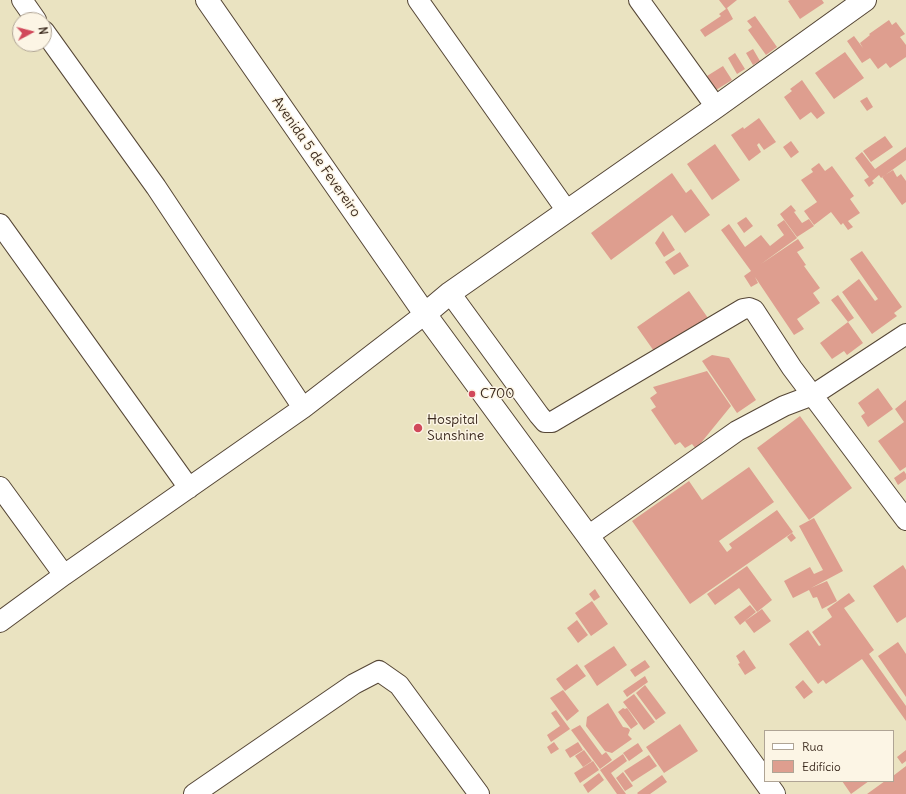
<!DOCTYPE html>
<meta charset="utf-8">
<style>
body{margin:0}
#map{position:relative;width:906px;height:794px;overflow:hidden;background:#eae3c1;font-family:Delius,sans-serif}
canvas{display:block}
.legend{position:absolute;left:764px;top:730px;width:130px;height:52px;box-sizing:border-box;background:#fcf5e5;border:1px solid #afa495;margin:0;padding:5px 7px;list-style:none;font-size:12px;color:#3b2a1e}
.legend li{display:flex;align-items:center;gap:8px;height:20px}
.legend b{width:20px;border:1px solid #afa495}
.north{position:absolute;left:12px;top:12px;width:40px;height:40px;box-sizing:border-box;background:#fcf5e5;border:1px solid #afa495;border-radius:50%;rotate:83deg;font-size:11px;font-weight:700;line-height:16px;text-align:center;color:#3b2a1e}
.north::after{content:'';display:block;margin:auto;width:14px;height:18px;background:#d1495b;clip-path:polygon(50% 0,100% 100%,50% 72%,0 100%)}
</style>
<div id="map">
<canvas width="906" height="794"></canvas>
<ul class="legend">
<li><b style="height:5px;background:#fff"></b>Rua</li>
<li><b style="height:11px;background:#de9e8f"></b>Edifício</li>
</ul>
<div class="north">N</div>
</div>
<script>
const context = document.querySelector('canvas').getContext('2d');
context.lineJoin = 'round';
function paint(path, color) { context.fillStyle = color; context.fill(path, 'evenodd'); }
function strokePath(path, color, width, dash) { context.strokeStyle = color; context.lineWidth = width; context.lineCap = dash ? 'butt' : 'round'; context.setLineDash(dash || []); context.stroke(path); }
function label(font, color, halo, rows, align = 'center') {
  context.font = font + ' Delius,sans-serif'; context.lineWidth = 3; context.setLineDash([]); context.textBaseline = 'middle'; context.strokeStyle = halo; context.fillStyle = color; for (const [text, x, y, turn = 0] of rows) {
    context.save(); context.translate(x, y); context.rotate((+turn || 0) * Math.PI / 180); context.textAlign = isNaN(turn) ? turn : align; if (halo) context.strokeText(text, 0, 0); context.fillText(text, 0, 0); context.restore();
  }
}
paint(new Path2D(`
 M719,0H737L727,8L733,19L705,37L700,30L721,16L719,14L726,9Z
 M790,0H822L824,3L800,19L788,1Z
 M755,16L777,47L766,55L748,30L752,27L747,21Z
 M889,20L892,25L896,22L905,34L900,37L906,45V57L890,68L886,63L878,69L870,58L862,63L847,41L854,36L863,48L860,43L870,35L869,34Z
 M753,49L760,61L753,65L746,53Z
 M845,52L864,78L834,99L815,73Z
 M735,53L745,69L737,74L728,58Z
 M723,66L732,80L716,90L707,76Z
 M802,80L825,113L817,119L811,112L800,120L784,97L792,91L790,89Z
 M867,97L873,107L867,111L860,101Z
 M759,118L776,142L764,150L759,143L757,145L761,152L749,161L731,135L743,127L744,129Z
 M885,136L893,147L871,162L863,151Z
 M791,141L799,152L791,158L783,147Z
 M715,144L740,180L712,200L687,164Z
 M906,147V160L881,178L879,175L872,181L874,183L869,187L864,180L869,177L855,158L862,152L875,169Z
 M819,163L825,171L832,166L854,196L850,199L860,213L848,221L853,227L848,230L843,223L841,225L831,212L814,225L804,211L817,202L801,180L813,172L811,169Z
 M893,170L897,177L901,174L906,181V202L902,205L882,177Z
 M672,173L686,193L691,189L710,215L685,233L672,215L611,260L591,233Z
 M791,205L796,211L794,212L802,223L809,219L814,226L797,237L780,214Z
 M746,217L753,226L744,233L737,223Z
 M784,220L797,238L761,264L798,239L804,248L797,252L806,265L804,266L820,288L813,293L820,303L797,319L804,329L794,335L755,277L758,283L751,287L744,276L751,271L721,230L729,224L745,247L761,235L770,246L784,235L777,225Z
 M663,231L675,250L664,257L655,243Z
 M862,251L902,307L894,313L897,316L872,334L842,292L859,279L875,301L878,299L850,259Z
 M680,252L689,266L674,275L665,262Z
 M689,291L708,318L656,354L637,327Z
 M838,295L854,318L848,322L831,300Z
 M848,322L863,343L847,355L844,351L832,359L820,343Z
 M712,355L729,358L756,400L737,413L702,361Z
 M707,371L731,406L696,449L692,444L685,448L680,442L675,445L651,410L656,407L650,398L657,393L653,387Z
 M878,388L893,409L868,427L861,416L865,413L858,403Z
 M906,400V467L900,471L878,441L904,422L895,409Z
 M800,416L852,488L809,520L757,448Z
 M749,467L774,502L719,541L727,552L732,548L729,544L777,510L793,532L690,604L632,521L689,481L702,500Z
 M904,471L906,474V479L898,485L894,478Z
 M814,518L843,571L811,588L827,581L837,601L822,609L817,597L813,598L809,590L793,598L784,581L810,567L814,574L823,570L799,526Z
 M792,533L796,538L791,542L787,537Z
 M903,565L906,570V617L897,623L873,586Z
 M747,566L772,600L757,612L739,588L715,605L707,594Z
 M595,589L600,597L594,601L589,594Z
 M849,593L855,601L844,608L874,650L869,654L906,706V721L862,659L826,684L823,680L818,684L789,644L808,630L819,646L821,645L812,632L832,617L827,609Z
 M592,601L608,624L591,636L575,613Z
 M750,605L756,612L740,625L734,617Z
 M762,609L771,621L754,633L745,621Z
 M577,620L588,635L578,643L567,628Z
 M898,642L906,654V697L878,656Z
 M614,646L627,665L597,686L584,666Z
 M744,650L756,668L745,675L738,664L740,663L736,656Z
 M645,660L650,667L635,677L630,670Z
 M577,664L586,676L565,691L556,679Z
 M645,676L648,682L627,697L623,691Z
 M803,680L813,692L804,699L795,687Z
 M645,685L666,713L656,720L636,693Z
 M563,690L579,711L567,721L550,698Z
 M634,694L655,722L644,730L623,702Z
 M608,703L623,727L628,728L630,730L628,735L632,739L612,753L605,751L586,726L587,717Z
 M623,708L625,709L627,708L638,724L631,729L618,712Z
 M556,710L570,729L551,742L547,735L560,726L551,713Z
 M680,724L698,751L664,773L646,747Z
 M580,725L602,755L606,752L612,760L600,769L571,730Z
 M554,742L559,749L551,754L547,747Z
 M578,742L583,750L570,758L565,750Z
 M638,743L643,751L629,761L623,753Z
 M584,750L592,761L583,767L575,756Z
 M906,750V761L902,764L897,757Z
 M623,754L627,761L611,773L626,794H617L600,770Z
 M649,755L657,766L632,782L624,771Z
 M593,761L599,770L580,783L574,773Z
 M906,766V794H867L885,781H893V776Z
 M623,772L633,786L625,791L616,778Z
 M599,773L604,780L588,793L583,785Z
 M662,775L667,782L650,794H638L637,793Z
 M842,781H869L851,794Z`), '#de9e8f');
const minor = new Path2D(`
 M22,0L36,20
 M418,0L567,211
 M639,0L716,107
 M44,31L156,187L303,408
 M0,224L189,488
 M450,293L539,415L545,422H552L743,309L749,308L754,310L792,368L906,520
 M0,487L64,575
 M588,536L737,431L784,406L813,395L906,334
 M0,622L64,575L303,408L425,314
 M194,794L354,684L379,671L399,685L479,794`);
const tertiary = new Path2D(`
 M207,0L425,314L588,536L774,794
 M425,314L450,293L716,107L865,0`);
strokePath(minor, '#554636', 22);
strokePath(tertiary, '#554636', 24);
strokePath(minor, '#fff', 20);
strokePath(tertiary, '#fff', 22);
for (const [x, y, r, color] of [
 [472,394,4,"#d1495b"],
 [418,428,5,"#d1495b"]
]) { const dot = new Path2D(); dot.arc(x, y, r, 0, 2 * Math.PI); context.fillStyle = color; context.fill(dot); strokePath(dot, '#fcf5e5', 1.5); }
label('14px', '#3b2a1e', '#fcf5e5', [
 ["Avenida 5 de Fevereiro",316,157,55]
]);
label('14px', '#3b2a1e', '#fcf5e5', [
 ["C700",480,394],
 ["Hospital",427,420],
 ["Sunshine",427,436]
], 'left');
</script>
